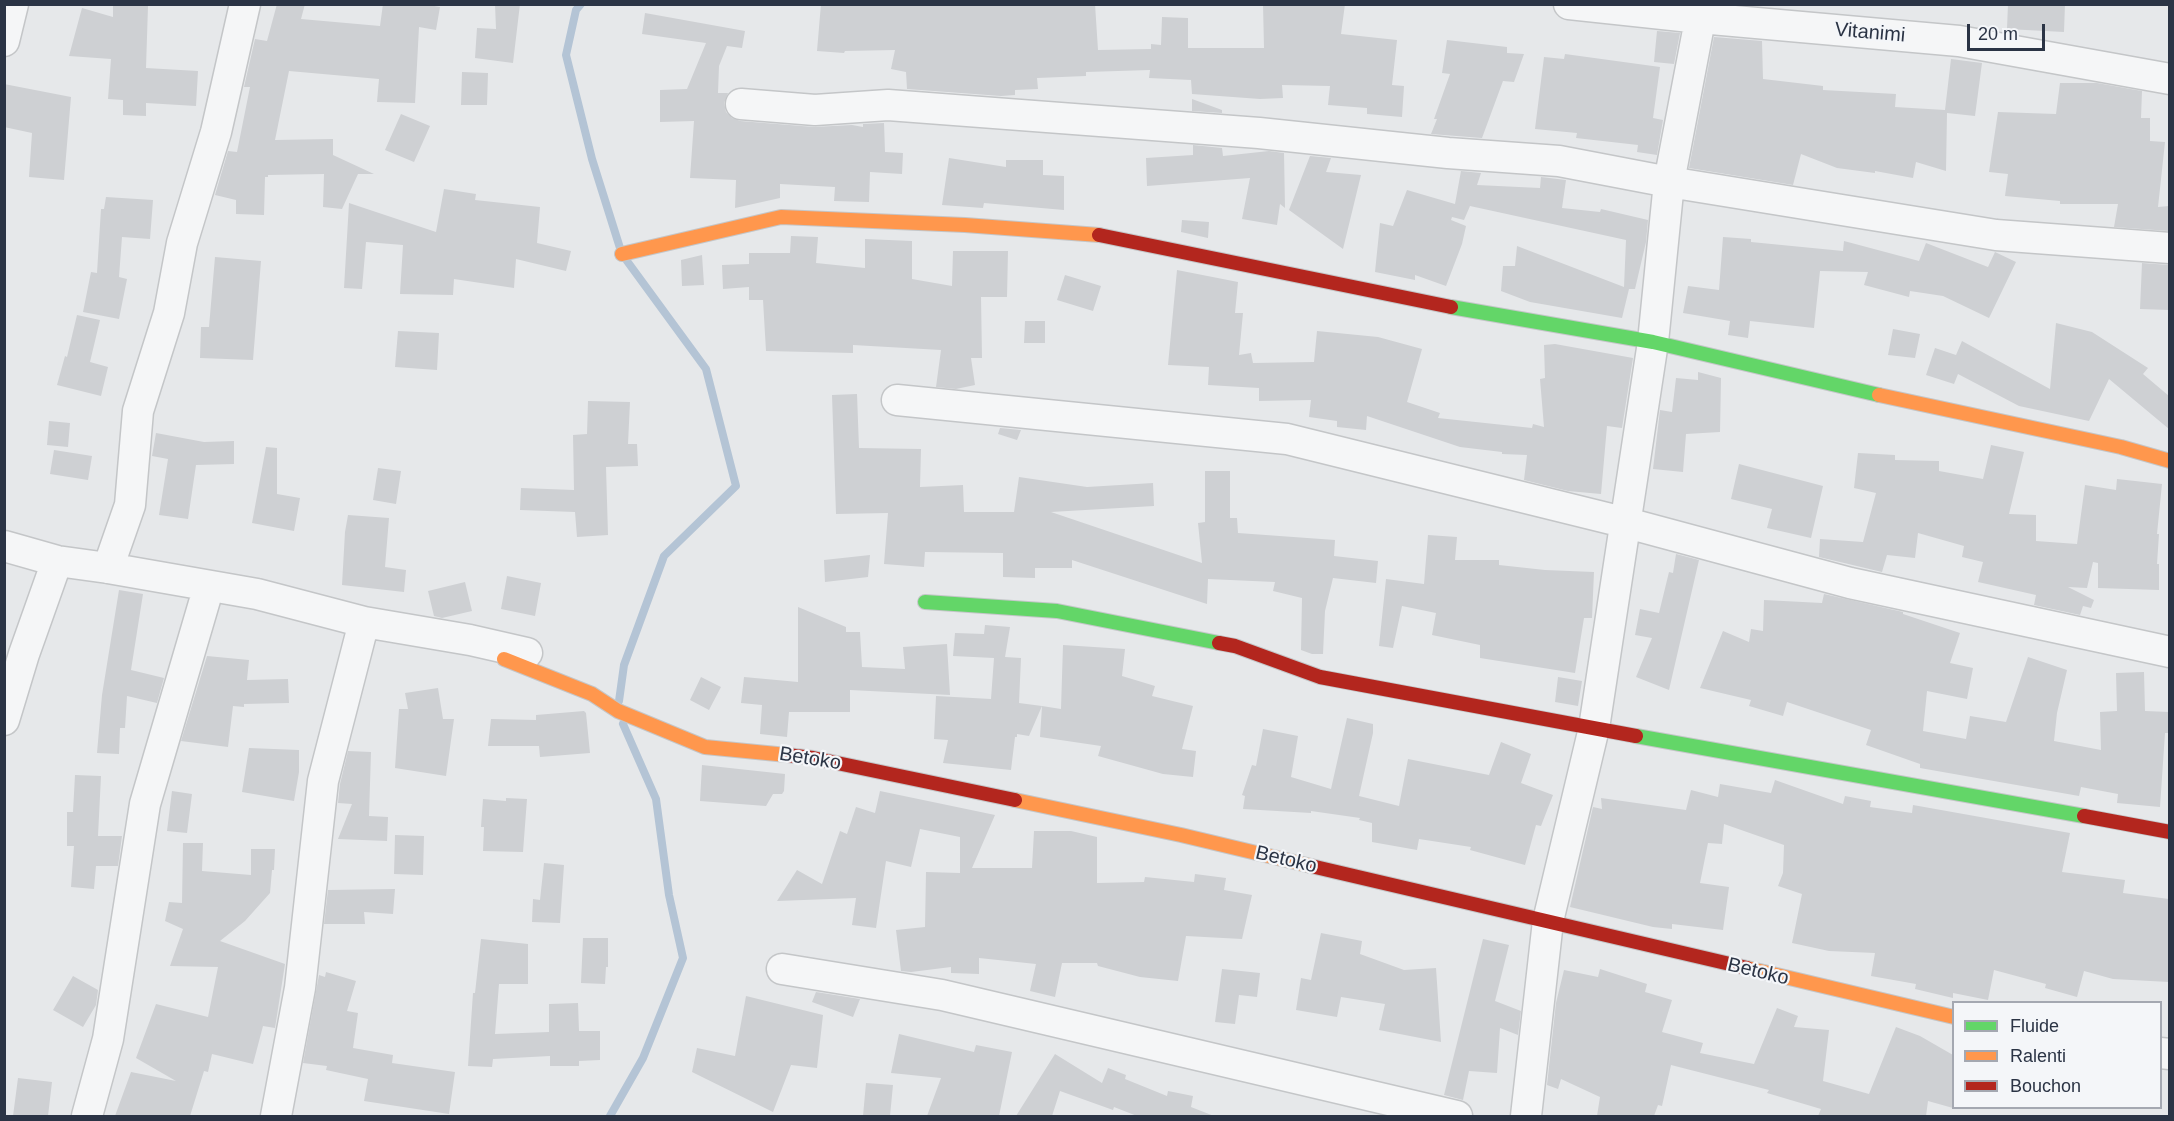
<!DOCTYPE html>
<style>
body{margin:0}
#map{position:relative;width:2174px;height:1121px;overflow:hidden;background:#e6e8ea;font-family:Arial,sans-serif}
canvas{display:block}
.frame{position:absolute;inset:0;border:6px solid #2b3445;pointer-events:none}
.legend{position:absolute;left:1952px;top:1001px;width:210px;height:108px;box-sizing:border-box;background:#f4f6f9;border:2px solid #a4a8b1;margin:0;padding:8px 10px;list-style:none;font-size:18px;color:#2b3445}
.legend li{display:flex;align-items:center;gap:12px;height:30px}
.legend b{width:30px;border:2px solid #a4a8b1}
.scale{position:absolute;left:1967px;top:24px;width:78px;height:27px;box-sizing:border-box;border:3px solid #2b3445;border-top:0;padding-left:8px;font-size:18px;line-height:21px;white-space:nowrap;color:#2b3445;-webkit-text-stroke:4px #f4f6f9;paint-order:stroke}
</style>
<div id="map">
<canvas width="2174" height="1121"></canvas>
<div class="frame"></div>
<ul class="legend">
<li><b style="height:8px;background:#63d668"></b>Fluide</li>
<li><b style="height:8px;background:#ff974d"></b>Ralenti</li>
<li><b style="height:8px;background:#b3261e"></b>Bouchon</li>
</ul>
<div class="scale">20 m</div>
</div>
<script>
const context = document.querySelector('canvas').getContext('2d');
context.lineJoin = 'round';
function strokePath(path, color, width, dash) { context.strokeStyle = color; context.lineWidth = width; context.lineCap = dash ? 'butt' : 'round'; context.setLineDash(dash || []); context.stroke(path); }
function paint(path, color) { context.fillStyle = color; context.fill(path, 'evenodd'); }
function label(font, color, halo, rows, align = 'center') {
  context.font = font + ' Arial,sans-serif'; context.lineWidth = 4.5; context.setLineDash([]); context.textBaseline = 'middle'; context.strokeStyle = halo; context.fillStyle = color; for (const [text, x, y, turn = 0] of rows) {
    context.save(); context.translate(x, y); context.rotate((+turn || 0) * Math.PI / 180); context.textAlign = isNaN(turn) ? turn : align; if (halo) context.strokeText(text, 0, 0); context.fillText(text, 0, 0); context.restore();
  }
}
strokePath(new Path2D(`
 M581,4L576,10L566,55L592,159L620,248
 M619,701L624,665L664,556L736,486L706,369L627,261
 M610,1116L643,1058L683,958L669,895L656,799L623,724`), '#b4c4d5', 8);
paint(new Path2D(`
 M277,4H305L301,19L380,26L383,4H423L440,7L436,30L419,27L415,103L377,102L379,79L289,71L275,140L333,139V155L374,174H358L342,209L323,207L324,174L268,175V177H265L264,215L236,214V200L215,195L228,151L237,152L250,87H244L255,39L267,41Z
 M495,4H520L513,63L475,58L477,28L496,29Z
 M821,4H955V6L1095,4L1098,50L1151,49V44L1161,45L1162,17L1188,18V48H1264L1263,4H1345L1341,34L1397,40L1392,85L1404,86L1402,117L1367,114V108L1328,105L1330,86L1282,85L1283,98L1260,99L1192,94L1191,80L1149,78L1150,70L1086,72V76L1037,78L1038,89L1015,90V95L1001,96L907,89L906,72L891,69L895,50L845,51L844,53L817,51Z
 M2008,4H2065L2064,32L2007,29Z
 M113,6H148L146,68L198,71L196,106L146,103V116L123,115V100L108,99L111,59L69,56L82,8L113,17Z
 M645,13L745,31L742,48L727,46L719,66L718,93H728L724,103L726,112L732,118L740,121L814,127L852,125L863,127V124L884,123L885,152L903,153L902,174L870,172L869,202L834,201L835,187L780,184V198L735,208L736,180L690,178L694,121L660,122V90L687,89L706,43L642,34Z
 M1657,31L1680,33L1674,64L1654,62Z
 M1714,37L1762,41L1763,79L1823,86V90L1896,94L1895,107L1945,110L1951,59L1982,63L1975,116L1947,113L1946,171L1916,162L1913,178L1875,171V173L1837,168L1801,154L1793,185L1689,168Z
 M1447,40L1507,47V53L1524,54L1514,82L1503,81L1482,138L1431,134L1437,119H1434L1450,74L1442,73Z
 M1565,54L1660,67L1653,118L1663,120L1657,155L1637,152L1638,145L1576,138L1577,133L1535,129L1544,57L1564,59Z
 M462,72L488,73L487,105H461Z
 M2060,83H2097L2142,91L2141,118H2150V141L2165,142L2158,207L2169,206V231L2114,227L2118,204H2060V201L2005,196L2008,174L1989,172L1998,112L2056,114Z
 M4,84L71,97L64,180L29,177L32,133L4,127Z
 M1192,99L1222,110V113L1192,111Z
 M401,114L430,126L414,162L385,150Z
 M1193,145L1222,148L1223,156L1269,151L1284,153L1285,208L1280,204L1277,225L1242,219L1250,178L1147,186L1146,158L1193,155Z
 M1310,156L1331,158L1326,172L1361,175L1343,249L1289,210Z
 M949,158L1006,167V160H1043V175L1064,176V210L984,203L983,208L942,205Z
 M1461,171L1481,173L1477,185L1540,188L1541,177L1566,180L1562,208L1600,212L1601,209L1648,220L1646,242L1635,289H1629L1622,318L1530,302L1501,291L1503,266H1515L1517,246L1624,287L1626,240L1470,206L1464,220L1452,217L1451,220L1466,226L1462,244L1446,286L1415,275V280L1375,272L1380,223L1393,226L1407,190L1455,204Z
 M444,189L476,194L475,200L540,207L537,243L571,251L566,271L516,259L514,288L454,279L453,295L400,294L403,245L366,242L362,289L344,288L349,203L436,232Z
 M106,197L153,200L150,239L122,237L119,277L127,279L119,319L83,312L91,272L97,273L101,209H104Z
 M1182,220L1209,222L1208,238L1181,232Z
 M791,236L818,237L816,263L865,268V239L912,241V279L952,286L953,251H1008L1007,297H981L982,358H971L975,385L956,389L936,387L941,350L853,345V353L766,351L763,300H749V287L723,289L722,265L749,264V253H790Z
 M1723,237L1751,239V242L1843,251L1844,241L1919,261L1926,243L1988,267L1995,252L2016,262L1989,318L1943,296L1910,291L1909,297L1864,285L1868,272L1820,271L1814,328L1750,321L1748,338L1728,335L1730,321L1683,313L1688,286L1719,290Z
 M702,255L704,285L682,286L681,260Z
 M215,257L261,261L253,360L200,358L201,327H209Z
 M2142,263L2169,265V310L2140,309Z
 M1177,270L1238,282L1235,313H1243L1239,355L1251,353L1253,363L1314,362L1317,331L1378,337L1422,349L1407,402L1440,413L1438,418L1532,428L1533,424L1544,427L1540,379L1545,378L1544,345L1555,344L1633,358L1622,428L1607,426L1601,494L1568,491L1524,480L1527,455L1502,454V452L1460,447L1367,416L1366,430L1337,427V421L1309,417L1311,400L1259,401V388L1208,385L1209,367L1168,365Z
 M1065,275L1101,286L1093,311L1057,300Z
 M77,315L100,320L90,362L108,367L101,396L57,385L65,356L67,357Z
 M1025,321H1045V343H1024Z
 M2056,323L2092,332L2148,368L2143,374L2169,396V429L2109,379L2089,421L2019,406L1958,374L1954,384L1926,375L1935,348L1956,355L1962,341L2050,389Z
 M1893,329L1920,334L1915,358L1888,355Z
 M398,331L439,333L437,370L395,367Z
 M1698,372L1721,378L1720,432L1686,434L1683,472L1653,469L1660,410L1672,412L1676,378L1698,380Z
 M857,394L859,448L921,449L920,487L963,485L964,512H1014L1019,477L1087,487L1153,483L1154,506L1051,512L1202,563L1198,523L1205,522V471H1230V518H1237L1238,533L1335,540L1334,556L1378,561L1376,583L1333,578L1325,611L1323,654H1312L1301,650L1302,598L1273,591L1275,582L1208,579L1207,604L1072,560V568H1035V578L1003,577V553L925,552L924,567L884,564L888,513L836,514L832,395Z
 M588,401L630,402L628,444H637L638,466L606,467L608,535L577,537L575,512L520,510L521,488L574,490L573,435L587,434Z
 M49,421L70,423L68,447L47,445Z
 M1000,428L1021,430L1017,440L998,434Z
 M156,433L204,442L234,441V464L196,465L188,519L159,515L168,459L152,456Z
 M1991,445L2024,452L2009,514L2036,515V541L2077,544L2085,485L2116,490L2117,479L2162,484L2157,534H2159L2157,564H2159V590L2098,588V563L2093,562L2087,588L2068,587L2094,600L2091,608L2083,606L2080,615L2034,605L2036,595L1978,582L1983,562L1962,557L1964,546L1918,533L1915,558L1887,555L1882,572L1819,557L1820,539L1863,542L1876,493L1854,488L1858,453L1895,455V460L1939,461V471L1983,479Z
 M266,447L277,448V494L300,498L294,531L252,523Z
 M54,450L92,456L88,480L50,474Z
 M1739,464L1823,486L1811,538L1767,528L1772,509L1731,499Z
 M378,468L401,471L396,504L373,500Z
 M348,515L389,518L385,567L406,570L404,592L342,585L345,532Z
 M1428,535L1457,537L1455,560H1499V565L1545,570L1594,572L1592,618H1584L1575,673L1480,658V645L1432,635L1436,613L1402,606L1393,648L1379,646L1386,579L1424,584Z
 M1676,554L1699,560L1669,690L1636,677L1652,638L1635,635L1640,609L1659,613L1669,572L1673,573Z
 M870,555L868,577L825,582L824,560Z
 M507,576L541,583L535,616L501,609Z
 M465,582L472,611L442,618L434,616L428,591Z
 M119,590L143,594L131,670L164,678L157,703L127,696L125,728H120L119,754L97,753L102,695Z
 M1824,594L1903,612V614L1960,633L1950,663L1973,668L1967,699L1927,691L1923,731L1966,739L1970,716L2006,722L2028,657L2067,670L2057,713L2054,741L2101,750L2100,712L2117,711L2116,673L2144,672L2145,711L2169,712V733H2165L2160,807L2117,803L2118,794L2081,787L2079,796L1920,768V764L1866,745L1871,730L1787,702L1783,716L1749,706L1751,700L1700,688L1723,631L1749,642L1751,629L1763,631L1764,600L1822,603Z
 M798,607L846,627V632H860L862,667L905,669L903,647L947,644L950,695L850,690V712H789L787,737L760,734L762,705L741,703L744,677L798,682Z
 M985,625L1010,627L1005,657L1021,658L1019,703L1042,706L1029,736L1017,734V737H1015L1011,770L943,763L948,740L934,739L936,696L991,699L994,658L953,656L955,633L984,634Z
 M1063,645L1125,649L1122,676L1155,686L1152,696L1193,706L1182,749L1196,751L1193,777L1163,774L1098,756L1101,746L1040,737L1042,706L1061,709Z
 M207,656L249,660L247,680L288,679L289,703L244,704V707L233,706L228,747L181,741Z
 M701,677L721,687L709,710L690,700Z
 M1558,677L1582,681L1578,706L1555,702Z
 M438,688L443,719H454L446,776L395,768L399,709H408L405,693Z
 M584,711L586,713L590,753L540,757L539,746H488L491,719L536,720V715Z
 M1347,718L1373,724V733L1359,796L1399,806L1408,759L1489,775L1501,742L1531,754L1521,783L1553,795L1541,826L1536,825L1525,865L1470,850L1471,847L1419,839L1417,850L1372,842V823L1359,820L1360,818L1311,811V813L1243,809L1245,796L1242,795L1252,765L1256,766L1263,729L1298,736L1291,777L1331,789Z
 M249,748L299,750V772L294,801L242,792Z
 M348,751L371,752L369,816L388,817L387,841L338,839L352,804L338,803L340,784Z
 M702,765L785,774L784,791L782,794H773L766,806L700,801Z
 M75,775L101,776L98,836H122L118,866H96L94,889L71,887L74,846H67V812H73Z
 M1775,780L1843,804L1845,796L1871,801L1870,807L1912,813L1913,805L2070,833L2062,872L2125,880L2123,893L2169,899V982L2113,979L2084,971L2077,997L2045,988L2046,984L1994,970L1988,1000L1953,993V998L1915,989L1916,984L1871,976L1875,953L1829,951L1792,943L1802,894L1778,886L1783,873L1784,845L1724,824L1722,844L1708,843L1700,883L1729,887L1723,930L1672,924V929L1653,927L1570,907L1593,807L1602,809L1601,798L1686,810L1691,790L1718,797L1720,784L1771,793Z
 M172,791L192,794L187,833L167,831Z
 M880,791L995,815L972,868H1032L1034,831H1071L1097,837V883L1144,882L1145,877L1194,882L1195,874L1226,878L1224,890L1252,895L1242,939L1186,936L1178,981L1140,977L1098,966L1097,963H1062L1055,997L1030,991L1036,964L979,958V974L951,973V967L911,972L901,971L896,930L925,927L926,872L960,873V837L920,829L911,867L886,861L876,928L852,925L856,898L777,901L797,870L822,884L840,831L847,834L856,807L875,813Z
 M506,798L527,799L523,852L483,851L484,827H481L483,799L506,801Z
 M395,835L424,836L423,875L394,874Z
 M183,843H203L202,871L251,875V849H275L274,870H272L270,893L245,921L220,941L285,964L275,1028L263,1026L253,1064L212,1054L208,1072L204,1071L190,1116H115L131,1072L176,1081L136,1058L156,1004L208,1017L218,967L170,966L183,929L165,921L169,902L182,903Z
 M544,863L564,865L560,923L532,922L533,899L540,900Z
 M395,889L393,914L364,912L365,924H324L328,890Z
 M1321,933L1362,941L1360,954L1404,970L1436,968L1441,1042L1379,1030L1385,1004L1341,997L1337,1017L1296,1010L1301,978L1311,980Z
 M583,938H608V967H606L605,984L581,983Z
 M481,939L528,944V984H499L495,1034L549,1032V1004L578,1003L579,1031H600V1060L579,1061V1066H550V1056L493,1059L492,1067L468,1066L473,993H475Z
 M1483,939L1509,945L1495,1001L1521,1011L1518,1035L1500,1028L1497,1073L1469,1071L1463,1100L1444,1095Z
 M1222,969L1260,973L1257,997L1239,995L1235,1024L1215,1022Z
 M1600,969L1647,984L1645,992L1672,1000L1662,1032L1703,1043L1700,1053L1754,1064L1777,1008L1798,1016L1794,1027L1829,1030L1823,1081L1869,1094L1896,1027L1920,1036L1953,1055V1108L1928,1101L1926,1116H1818L1821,1109L1767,1093L1769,1090L1671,1065L1662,1106L1658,1105L1654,1116H1597L1600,1097L1561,1079L1558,1089L1547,1085L1556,1003L1564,970L1598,977Z
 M326,972L356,981L347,1011L358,1013L353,1048L393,1055L392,1063L455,1072L449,1114L364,1101L368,1079L326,1070L327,1066L303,1063L319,975L325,977Z
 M73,976L98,990L96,1005L83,1027L53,1010Z
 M816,992L860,999L853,1017L812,1002Z
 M746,996L823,1015L817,1068L791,1065L773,1112L692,1072L697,1048L735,1056Z
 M899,1034L974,1052L976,1045L1012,1052L999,1116H927L941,1078L891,1073Z
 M1055,1054L1102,1083L1108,1068L1126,1075L1125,1079L1167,1096L1168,1091L1193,1096L1191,1107L1214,1116H1137L1114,1107L1113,1110L1060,1091L1052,1116H1016Z
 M18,1078L52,1082L48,1116H13Z
 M866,1083L893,1085L890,1116H863Z`), '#ced0d3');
const street = new Path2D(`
 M1569,4L1700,18L1959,41L2170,79
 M4,41L13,4
 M741,104L815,110L888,105L1259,133L1448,153L1559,161L1669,182L1996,235L2170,248
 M897,400L1287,439L1627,523L1850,583L2170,652
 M4,546L57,561L108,568L257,594L364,622L470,640L527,653L521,654
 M108,568L130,505L138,411L169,313L182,243L216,132L245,4
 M4,720L24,654L57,561
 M782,969L942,995L1457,1116
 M2160,1053L2170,1054
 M87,1116L108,1039L145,804L209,586
 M276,1116L300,988L323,781L364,622
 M1526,1116L1548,921L1594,728L1653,342L1669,182L1703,4`);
const fast = new Path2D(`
 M1451,307L1653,342L1879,395
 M925,602L1057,611L1219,643
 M1636,736L2084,816`);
const slow = new Path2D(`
 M622,254L781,217L965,225L1099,235
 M1879,395L2121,447L2170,461
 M504,659L592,694L618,711L705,747L787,755
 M1015,800L1181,835L1311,866
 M1747,968L1954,1017`);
const jam = new Path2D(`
 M1099,235L1451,307
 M1219,643L1235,646L1320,677L1636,736
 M787,755L813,758L1015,800
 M2084,816L2170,832
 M1311,866L1747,968`);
strokePath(street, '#c4c6c8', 33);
strokePath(fast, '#c4c6c8', 16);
strokePath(slow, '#c4c6c8', 16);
strokePath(jam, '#c4c6c8', 16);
strokePath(street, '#f5f6f7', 30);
strokePath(fast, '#63d668', 14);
strokePath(slow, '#ff974d', 14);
strokePath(jam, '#b3261e', 14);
label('20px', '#2b3445', '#f4f6f9', [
 ["Vitanimi",1870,33,5],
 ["Betoko",810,759,9],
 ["Betoko",1286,860,13],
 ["Betoko",1758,972,13]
]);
</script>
